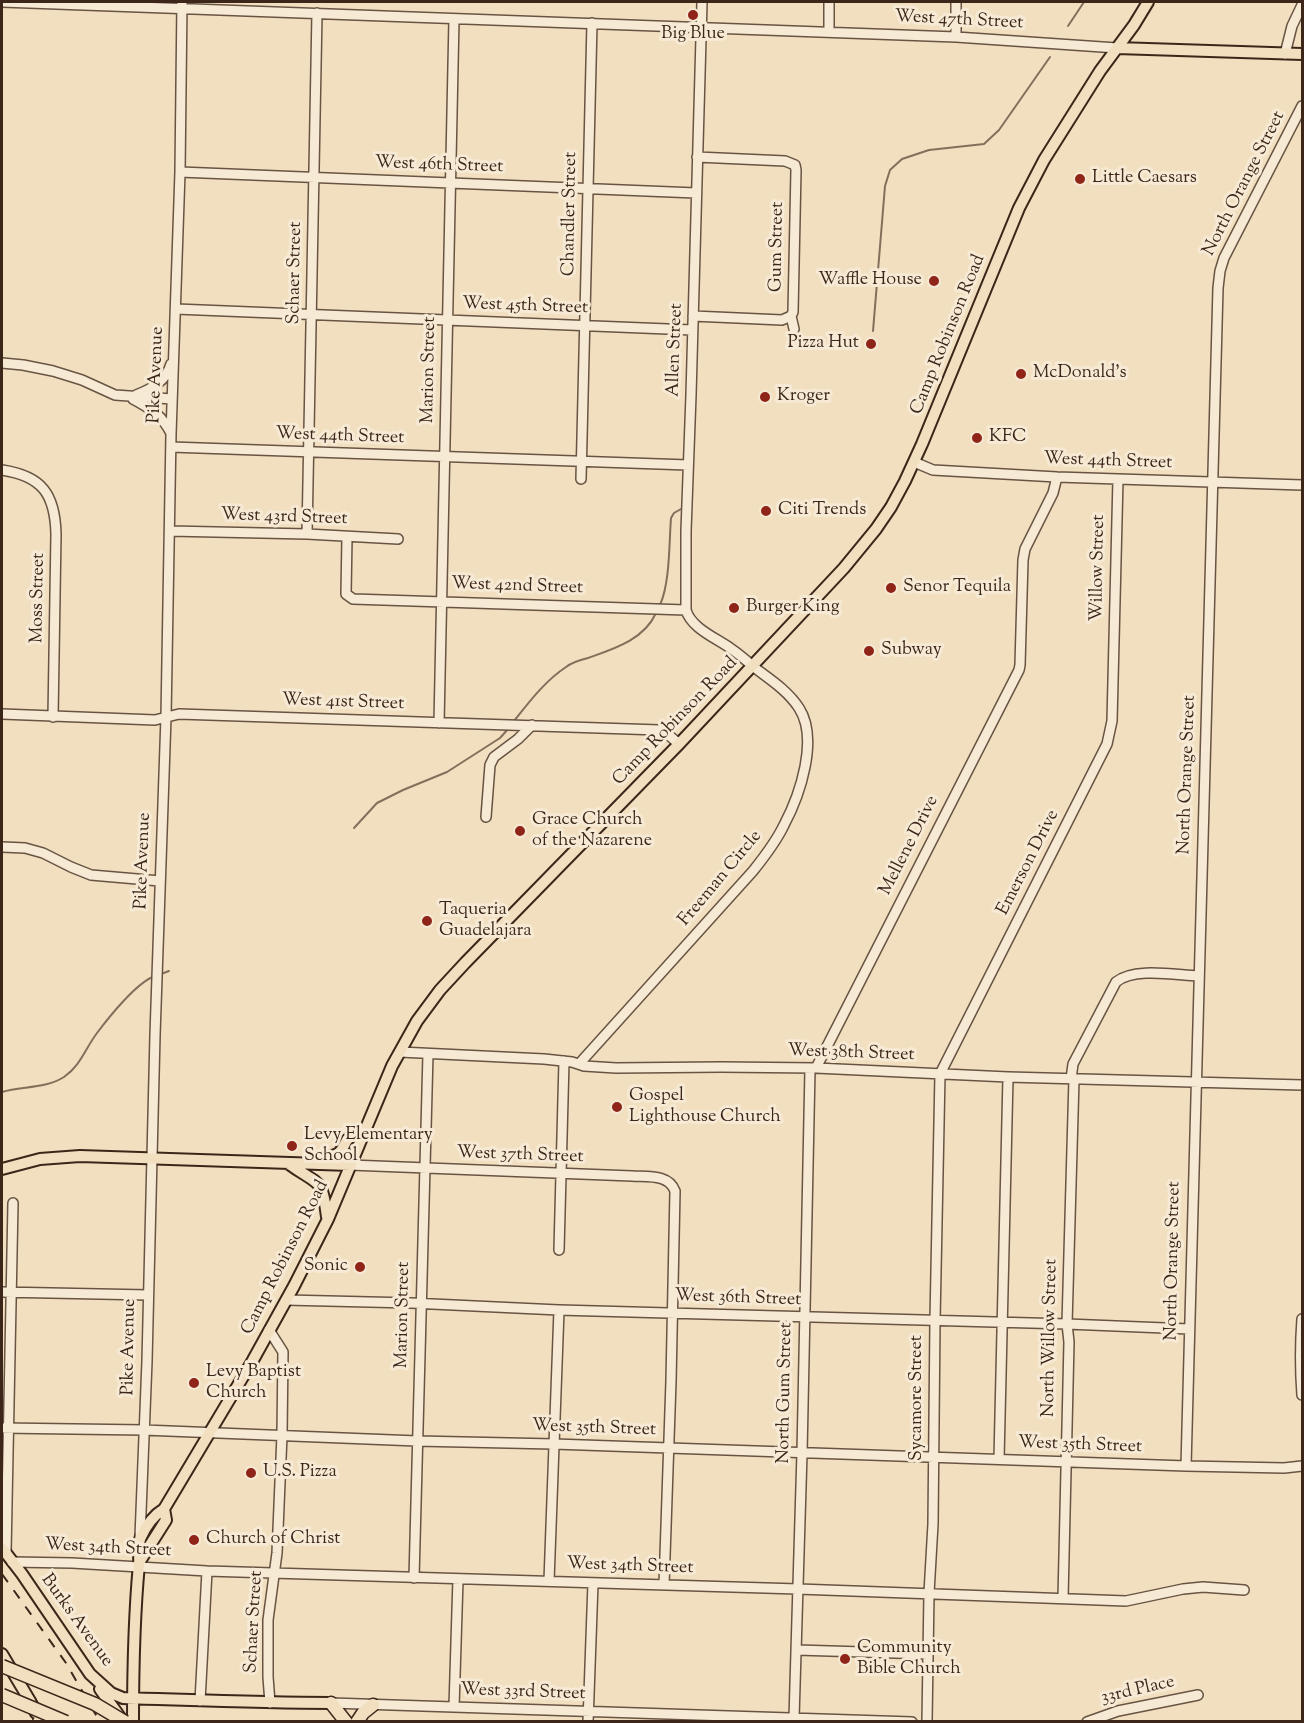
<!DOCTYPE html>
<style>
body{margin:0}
#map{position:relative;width:1304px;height:1723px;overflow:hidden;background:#f1dfbf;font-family:"Sorts Mill Goudy",serif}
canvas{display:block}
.frame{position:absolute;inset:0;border:3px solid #3c261a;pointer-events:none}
</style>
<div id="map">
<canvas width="1304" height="1723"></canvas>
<div class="frame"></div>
</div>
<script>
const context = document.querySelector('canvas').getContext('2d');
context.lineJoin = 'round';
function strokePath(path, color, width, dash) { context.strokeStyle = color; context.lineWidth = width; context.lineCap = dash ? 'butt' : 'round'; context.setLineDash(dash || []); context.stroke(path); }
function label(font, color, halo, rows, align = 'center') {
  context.font = font + ' "Sorts Mill Goudy",serif'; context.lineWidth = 6; context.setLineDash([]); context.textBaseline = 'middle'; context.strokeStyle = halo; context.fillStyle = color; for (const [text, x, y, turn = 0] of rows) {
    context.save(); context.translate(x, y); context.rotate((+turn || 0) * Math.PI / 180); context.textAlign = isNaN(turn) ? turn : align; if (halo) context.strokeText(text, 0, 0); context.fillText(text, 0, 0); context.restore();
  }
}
strokePath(new Path2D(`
 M1068,26L1084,2
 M873,331L885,186L890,170L902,159L929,150L984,144L999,130L1050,57
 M660,605C670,583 669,544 671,518L674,513L681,509
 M514,721C530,701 545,681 566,667C572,662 580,660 588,658C613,649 644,640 656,613
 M354,828L377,803L403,790L447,772L500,738L509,728
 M161,974L169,971
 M2,1092C22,1086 45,1089 64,1077C81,1065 85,1049 97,1033C109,1017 137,982 155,976`), '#836f5b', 2);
const minor = new Path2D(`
 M2,2L956,37L1117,48
 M829,32V2
 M956,37V2
 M1285,54L1292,26L1302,5
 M697,157L785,161L795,165L796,170L793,312L791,316L794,329
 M180,172L696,193
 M176,309L692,330
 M693,316L782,320L791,316
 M2,363L23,365L53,371L82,380L115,395L172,399
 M136,395C152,389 166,381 171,364
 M133,399C152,410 160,413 171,433
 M171,447L688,465
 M914,462L933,470L1057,477L1302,485
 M2,470C42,476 55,494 56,534L53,717
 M581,479L592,23
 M170,531L307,534L398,539
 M307,534L317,13
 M347,537L346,594L353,599L686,610
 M2,714L155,720L179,714L659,730L664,731L679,744
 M439,723L454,19
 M486,817L490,765L494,757L518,739L532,725
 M2,847L25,848L43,853L71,867L91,875L160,881
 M400,1052L544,1059L572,1062L584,1066L616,1068L721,1067L816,1068L1008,1077L1302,1085
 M579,1064L753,871C765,856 776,842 784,825C800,795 819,739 799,708C788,691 771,680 755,668C747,661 739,654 730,648C716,638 691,628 686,610V531L691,395L702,2
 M816,1068L1019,670L1020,665L1023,560L1025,549L1053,493L1057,477
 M1071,1079L1073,1064L1116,982C1134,967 1175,975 1198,976
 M350,1165L632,1176C648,1177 669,1174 675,1191L671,1381L664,1585
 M559,1250L564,1061
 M2,1292L148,1295
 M286,1300L411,1303L559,1310L1067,1324L1189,1329
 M1302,1319C1300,1345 1300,1369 1302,1395
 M269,1330L283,1352L282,1435L277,1553L268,1620V1677L270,1703
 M2,1428L144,1430L417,1441L554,1444L1186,1466L1284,1468L1302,1466
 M999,1459L1008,1077
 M1186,1466L1218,288L1220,271L1224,258L1302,106
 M140,1537L147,1361L155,1035L166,717L171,434L180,172L182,2
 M6,1553L13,1203
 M12,1562L72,1563L207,1571L798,1589L1126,1601L1183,1589L1203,1587L1244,1590
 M414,1578L428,1054
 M549,1581L559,1310
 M1063,1598L1069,1342L1067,1324L1074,1079
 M797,1650L928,1654
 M200,1701L207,1571
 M331,1703L912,1722
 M454,1707L458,1579
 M794,1718L802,1453L810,1069
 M588,1722L593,1583
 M927,1722L929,1593L933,1524L935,1320L940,1074L1107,744L1112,721L1118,479
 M1087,1722L1118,1711L1198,1695`);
const major = new Path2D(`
 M1117,48L1302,54
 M310,1162C319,1158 332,1158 339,1153C343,1149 344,1145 347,1140C351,1136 359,1133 364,1130
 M289,1164C319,1186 322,1176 327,1217
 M2,1169L40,1159L80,1156L350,1165
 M2,1548L22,1574L90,1674L111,1693L123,1698C192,1700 261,1703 331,1703
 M140,1561L166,1520L164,1509
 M2,1654L30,1701L36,1713
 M100,1689L122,1720
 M133,1722C133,1669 134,1617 139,1564C140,1556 137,1544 141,1537C146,1526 154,1515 164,1509L253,1360L294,1286L328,1219L392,1066L417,1021L440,990L465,963L679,744L844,568L876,529L891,507L905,481L922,444L1019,208L1044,160L1100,71L1134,25L1148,2`);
const highway = new Path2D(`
 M331,1703L346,1722
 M39,1722L40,1721
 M357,1722L363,1713L373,1705`);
strokePath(minor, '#695443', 12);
strokePath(major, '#3c261a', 14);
strokePath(highway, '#3c261a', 15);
strokePath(minor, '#f6ead5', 9);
strokePath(major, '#f1dfbf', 10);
strokePath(highway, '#f1dfbf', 12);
strokePath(new Path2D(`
 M2,1574L66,1663L100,1722`), '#3c261a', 2, [10, 10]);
const highwayBridge = new Path2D(`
 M2,1666L95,1704L125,1722
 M2,1695L66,1722`);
strokePath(highwayBridge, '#3c261a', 15, []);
strokePath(highwayBridge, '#f1dfbf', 12);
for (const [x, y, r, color] of [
 [693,15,6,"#8f2418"],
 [1080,179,6,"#8f2418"],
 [934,281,6,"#8f2418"],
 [871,344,6,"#8f2418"],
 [1021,374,6,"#8f2418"],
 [765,397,6,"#8f2418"],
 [977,438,6,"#8f2418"],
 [766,511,6,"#8f2418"],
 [891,588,6,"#8f2418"],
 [734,608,6,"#8f2418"],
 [869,651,6,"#8f2418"],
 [520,831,6,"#8f2418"],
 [427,921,6,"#8f2418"],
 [617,1107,6,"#8f2418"],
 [292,1146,6,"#8f2418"],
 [360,1267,6,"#8f2418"],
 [194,1383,6,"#8f2418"],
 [251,1473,6,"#8f2418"],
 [194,1540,6,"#8f2418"],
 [845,1659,6,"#8f2418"]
]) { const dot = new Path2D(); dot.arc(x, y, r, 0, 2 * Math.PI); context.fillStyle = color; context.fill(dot); strokePath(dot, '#f6ead5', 2); }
label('18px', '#3c261a', '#f6ead5', [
 ["West 47th Street",959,21,3],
 ["West 46th Street",439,166,2],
 ["North Orange Street",1245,184,-63],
 ["Chandler Street",571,214,-89],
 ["Gum Street",778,247,-89],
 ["Schaer Street",296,273,-89],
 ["West 45th Street",525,307,2],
 ["Camp Robinson Road",949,335,-68],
 ["Allen Street",676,350,-88],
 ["Marion Street",430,370,-89],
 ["Pike Avenue",157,375,-88],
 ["West 44th Street",340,437,2],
 ["West 44th Street",1108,462,2],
 ["West 43rd Street",284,518,2],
 ["Willow Street",1099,568,-89],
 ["West 42nd Street",517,587,2],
 ["Moss Street",39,598,-89],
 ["West 41st Street",343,703,2],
 ["Camp Robinson Road",676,722,-46],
 ["North Orange Street",1188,775,-88],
 ["Mellene Drive",910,846,-63],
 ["Pike Avenue",144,861,-88],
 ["Emerson Drive",1029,863,-63],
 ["Freeman Circle",721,879,-50],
 ["West 38th Street",851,1054,2],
 ["West 37th Street",520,1156,2],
 ["Camp Robinson Road",286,1258,-63],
 ["North Orange Street",1174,1261,-89],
 ["West 36th Street",738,1299,2],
 ["Marion Street",404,1315,-89],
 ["North Willow Street",1051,1338,-89],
 ["Pike Avenue",130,1347,-89],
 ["North Gum Street",786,1393,-89],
 ["Sycamore Street",918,1398,-90],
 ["West 35th Street",594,1429,2],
 ["West 35th Street",1080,1446,2],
 ["West 34th Street",108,1549,3],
 ["West 34th Street",630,1567,2],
 ["Burks Avenue",76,1621,54],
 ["Schaer Street",255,1622,-87],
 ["33rd Place",1138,1691,-13],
 ["West 33rd Street",523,1693,2]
]);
label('18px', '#3c261a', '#f6ead5', [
 ["Big Blue",693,35,"center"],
 ["Little Caesars",1092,179],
 ["Waffle House",922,281,"right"],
 ["Pizza Hut",859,344,"right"],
 ["McDonald's",1033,374],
 ["Kroger",777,397],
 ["KFC",989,438],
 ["Citi Trends",778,511],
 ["Senor Tequila",903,588],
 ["Burger King",746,608],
 ["Subway",881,651],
 ["Grace Church",532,821],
 ["of the Nazarene",532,842],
 ["Taqueria",439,911],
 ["Guadelajara",439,932],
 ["Gospel",629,1097],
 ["Lighthouse Church",629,1118],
 ["Levy Elementary",304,1136],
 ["School",304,1157],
 ["Sonic",348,1267,"right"],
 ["Levy Baptist",206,1373],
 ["Church",206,1394],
 ["U.S. Pizza",263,1473],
 ["Church of Christ",206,1540],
 ["Community",857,1649],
 ["Bible Church",857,1670]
], 'left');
</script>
